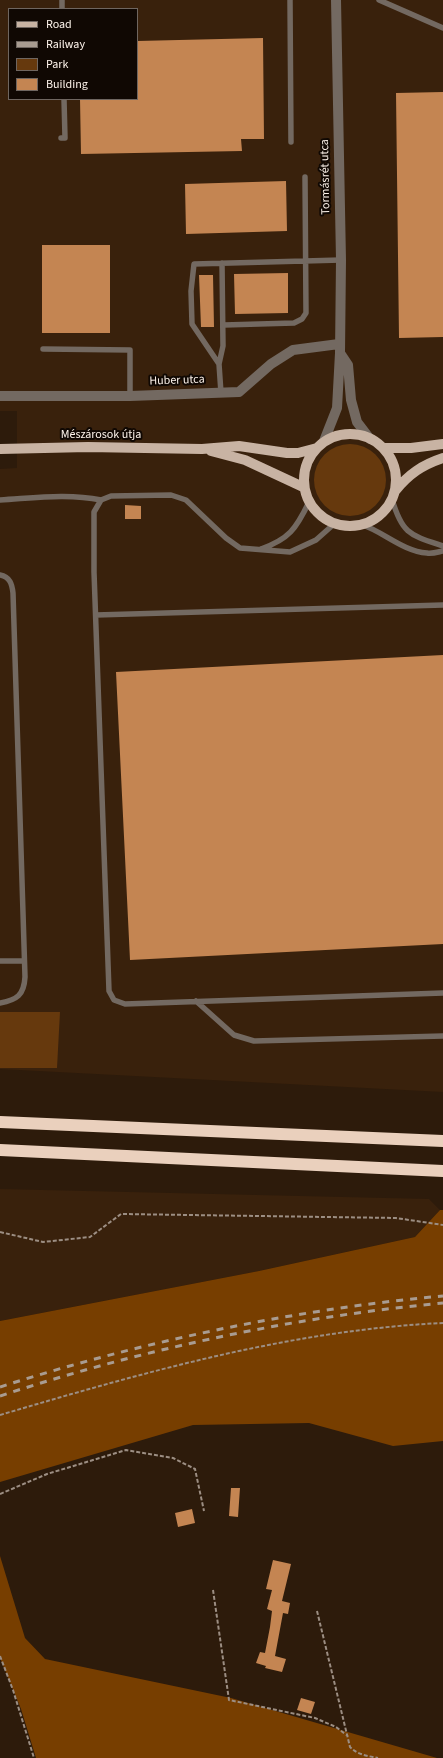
<!DOCTYPE html>
<meta charset="utf-8">
<style>
body{margin:0}
#map{position:relative;width:443px;height:1758px;overflow:hidden;background:#2d1b0b;font-family:"Source Sans 3",sans-serif}
canvas{display:block}
.legend{position:absolute;left:8px;top:8px;width:130px;height:92px;box-sizing:border-box;background:#100803;border:1px solid #6f6660;margin:0;padding:5px 7px;list-style:none;font-size:12px;color:#fdf3eb}
.legend li{display:flex;align-items:center;gap:8px;height:20px}
.legend b{width:20px;border:1px solid #6f6660}
</style>
<div id="map">
<canvas width="443" height="1758"></canvas>
<ul class="legend">
<li><b style="height:5px;background:#c8b3a3"></b>Road</li>
<li><b style="height:5px;background:#a99c91"></b>Railway</li>
<li><b style="height:11px;background:#66390d"></b>Park</li>
<li><b style="height:11px;background:#c48552"></b>Building</li>
</ul>
</div>
<script>
const context = document.querySelector('canvas').getContext('2d');
context.lineJoin = 'round';
function paint(path, color) { context.fillStyle = color; context.fill(path, 'evenodd'); }
function strokePath(path, color, width, dash) { context.strokeStyle = color; context.lineWidth = width; context.lineCap = dash ? 'butt' : 'round'; context.setLineDash(dash || []); context.stroke(path); }
function label(font, color, halo, rows, align = 'center') {
  context.font = font + ' "Source Sans 3",sans-serif'; context.lineWidth = 4; context.setLineDash([]); context.textBaseline = 'middle'; context.strokeStyle = halo; context.fillStyle = color; for (const [text, x, y, turn = 0] of rows) {
    context.save(); context.translate(x, y); context.rotate((+turn || 0) * Math.PI / 180); context.textAlign = isNaN(turn) ? turn : align; if (halo) context.strokeText(text, 0, 0); context.fillText(text, 0, 0); context.restore();
  }
}
paint(new Path2D(`
 M0,0H443V1092L0,1069V469L17,468V411H0ZM9,9H137V99H9Z
 M0,1189L429,1199L440,1210L415,1237L259,1271L0,1321Z`), '#39210c');
paint(new Path2D(`
 M314 480a36 36 0 1 1 72 0a36 36 0 1 1-72 0Z
 M0,1012H60L57,1068H0Z`), '#66390d');
paint(new Path2D(`
 M440,1210H443V1441L393,1446L309,1423L193,1425L0,1482V1321L259,1271L415,1237Z
 M0,1556L25,1638L45,1659L231,1698L437,1758H36L21,1709L0,1658Z`), '#773e00');
paint(new Path2D(`
 M263,38L264,139H241L242,151L81,154L80,99H137V41Z
 M443,92V337L399,338L396,93Z
 M286,181L287,231L186,234L185,184Z
 M42,245H110V333H42Z
 M288,273V313L235,314L234,274Z
 M199,275H213L214,327H201Z
 M125,505L141,506V519H125Z
 M443,655V944L130,960L116,672Z
 M231,1488H240L238,1517L229,1516Z
 M192,1509L195,1523L178,1527L175,1513Z
 M273,1560L291,1564L282,1601L290,1603L288,1614L283,1613L275,1656L286,1659L282,1672L265,1668L266,1666L256,1663L260,1652L265,1653L270,1627L272,1611L267,1609L272,1590L266,1589Z
 M301,1698L315,1702L311,1714L297,1710Z`), '#c48552');
strokePath(new Path2D(`
 M0,1232L43,1242L90,1237L121,1214L396,1218L443,1225
 M0,1415C145,1372 291,1330 443,1323
 M0,1494L47,1474L126,1450L173,1458L195,1469L204,1511
 M213,1590L229,1700L315,1718L336,1727L348,1736
 M317,1611L350,1747C358,1755 368,1756 378,1758
 M0,1656L13,1690L34,1758`), '#9c8e83', 2, [4, 2]);
strokePath(new Path2D(`
 M62,0V9
 M290,0L291,142
 M379,0L443,28
 M61,138H65L64,99
 M224,325L294,323L302,319L306,313L305,177
 M43,349L130,350V396
 M219,364L223,346L222,263
 M221,393L219,364L192,324L191,291L194,264L341,260
 M392,499C402,534 410,535 443,546
 M0,500C34,498 68,493 101,500
 M334,524L316,540L290,552L240,548L226,538L186,500L171,495L111,496L101,500L94,512V572L109,991L114,1000L125,1004L443,993
 M363,525C385,533 403,551 427,553C432,554 438,552 443,551
 M261,549C289,539 296,529 309,502
 M0,575C10,577 12,584 13,593L25,977C24,995 17,1000 0,1003
 M96,615L443,605
 M0,961H24
 M196,1001L234,1035L254,1041L443,1036`), '#736961', 5.5);
strokePath(new Path2D(`
 M340,353L348,365L351,400L357,422L370,439
 M0,396H130L239,392L271,364L293,350L339,344
 M324,441L337,408L340,353L341,260L336,0`), '#736961', 10);
strokePath(new Path2D(`
 M304 480a46 46 0 1 1 92 0a46 46 0 1 1-92 0Z
 M383,448H411L443,444
 M0,449L88,447L202,449L239,446L287,453H298L317,448
 M211,451L245,460L303,487
 M395,491C409,474 422,465 443,458`), '#c8b3a3', 10);
strokePath(new Path2D(`
 M0,1122L443,1141
 M0,1150L443,1171`), '#ead0bd', 12);
strokePath(new Path2D(`
 M0,1387C140,1342 296,1309 443,1296
 M0,1396C143,1349 293,1317 443,1303`), '#a99c91', 3, [7, 7]);
label('12px', '#fdf3eb', '#100803', [
 ["Tormásrét utca",326,177,-91],
 ["Huber utca",177,381,-2],
 ["Mészárosok útja",101,435]
]);
</script>
